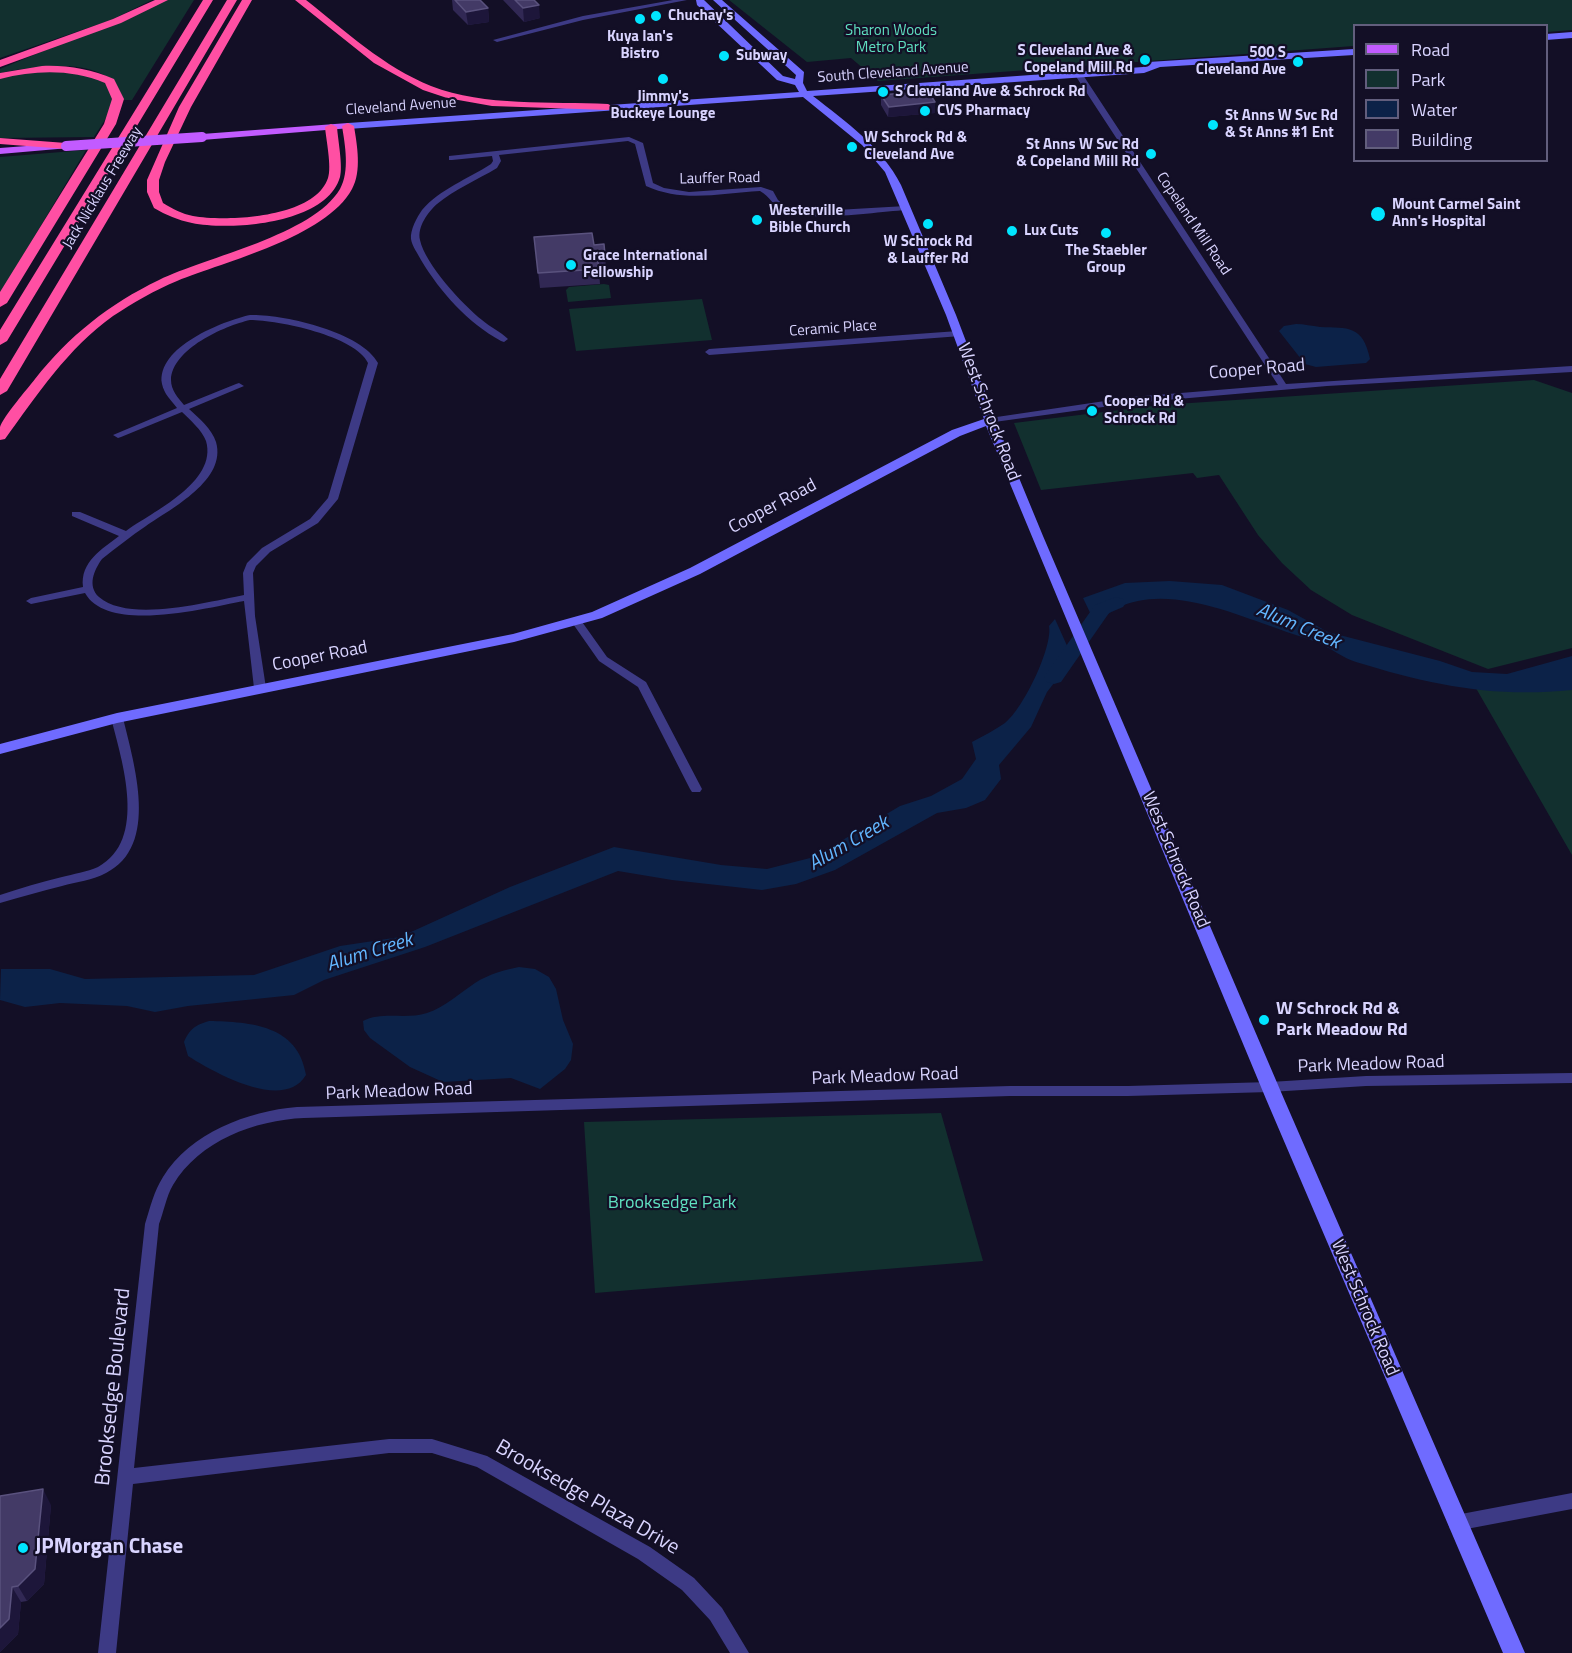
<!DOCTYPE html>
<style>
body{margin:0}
#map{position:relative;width:1572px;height:1653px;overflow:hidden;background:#130f26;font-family:"Titillium Web",sans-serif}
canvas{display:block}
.legend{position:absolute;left:1353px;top:24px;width:195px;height:138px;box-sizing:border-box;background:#130f26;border:2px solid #625e7d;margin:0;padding:8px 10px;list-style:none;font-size:18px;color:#d9d4ff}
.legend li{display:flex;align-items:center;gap:12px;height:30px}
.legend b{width:30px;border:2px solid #625e7d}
</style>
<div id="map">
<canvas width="1572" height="1653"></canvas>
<ul class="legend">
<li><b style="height:8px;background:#c25bff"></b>Road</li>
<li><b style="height:16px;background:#12302f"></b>Park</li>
<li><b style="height:16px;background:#0c2248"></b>Water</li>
<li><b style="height:16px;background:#433a66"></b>Building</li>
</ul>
</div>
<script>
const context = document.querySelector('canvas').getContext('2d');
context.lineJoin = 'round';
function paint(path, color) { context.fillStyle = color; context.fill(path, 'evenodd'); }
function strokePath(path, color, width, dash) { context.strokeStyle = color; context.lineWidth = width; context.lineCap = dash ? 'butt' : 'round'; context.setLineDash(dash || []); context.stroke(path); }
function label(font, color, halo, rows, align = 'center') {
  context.font = font + ' "Titillium Web",sans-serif'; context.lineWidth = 4.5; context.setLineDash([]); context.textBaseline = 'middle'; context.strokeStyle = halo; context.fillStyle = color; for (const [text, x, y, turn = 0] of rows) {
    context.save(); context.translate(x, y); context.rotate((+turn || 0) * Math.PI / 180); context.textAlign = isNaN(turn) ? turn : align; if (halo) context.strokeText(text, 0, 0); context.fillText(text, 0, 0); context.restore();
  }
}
paint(new Path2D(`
 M0,0H152L111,20L0,58Z
 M166,0H194L132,100H120C116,53 31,66 0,73V69Z
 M729,0H1572V30L1547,32L1546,26H1354V46L878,81L851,58L807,62Z
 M40,70C61,72 112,70 113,99C114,108 99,129 94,137L0,138V77Z
 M86,150L6,284L0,294V157Z
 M604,284L609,285L611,298L568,302L566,290L569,287Z
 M702,299L712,340L576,351L569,309Z
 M1534,380L1572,393V648L1488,669L1352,615L1311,590L1282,563L1258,535L1219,475L1197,478L1193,473L1041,490L1014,423L1161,405Z
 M1572,674V855L1473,683Z
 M941,1113L983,1261L595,1293L584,1122Z`), '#12302f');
paint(new Path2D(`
 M1296,324C1304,324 1312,326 1320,327C1348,328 1363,325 1370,359L1366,363L1316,367L1305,364L1279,331L1284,326Z
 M1170,581L1222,585L1288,610L1328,632L1440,661L1472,672L1507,674L1572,656V690C1493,698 1431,685 1356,662C1343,658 1332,649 1319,643C1305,637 1290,634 1276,628C1230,612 1165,584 1117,608C1109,612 1102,620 1096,625L1083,598L1125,583Z
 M1055,619L1073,659L1047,692L1031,727L999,765L1001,779L985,800L966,808L937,813L835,870L796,884L762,890L672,880L618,871L425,947L324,980L294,995L188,1006L155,1012L127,1006L60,1003L25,1007L0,1000L1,969H50L85,979L254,975L340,946L400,937L510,887L614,847L721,865L767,869L814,857L900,806L931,796L962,779L976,759L972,742C983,736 995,730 1005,723C1023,709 1053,647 1049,626Z
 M519,967L535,969L549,977L556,989L563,1020L573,1044L571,1060L565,1069L540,1089L511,1078L443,1082L410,1067L370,1038L364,1030L363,1021C382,1011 406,1020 427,1013C445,1007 460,993 475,983C489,974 504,970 519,967Z
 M209,1021C251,1022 298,1025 306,1075C284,1112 215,1073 188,1056L184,1042C190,1028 196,1025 209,1021Z`), '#0c2248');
paint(new Path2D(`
 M1116,597L1123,599L1126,603L1123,607L1109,613L1061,682L1054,684L1047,682L1044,677L1095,605Z`), '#0c2248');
paint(new Path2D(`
 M673,0H687L583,20L497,42L493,40L583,16Z
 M1076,73L1083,75L1286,384L1572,366V372L1327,386L1132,403L987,423L985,421L990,418L1132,397L1278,385L1075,75Z
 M629,137L643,143L653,183L664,188L689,192L761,187L773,191L778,200L785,206L801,212L906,206L910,208L906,210C876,212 810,222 785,212C773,207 770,196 760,191C721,193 683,203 646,186L635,144L628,141L499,155L501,161L497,168C477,180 455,189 437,204C428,212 417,227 420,240C425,264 463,305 482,320C490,327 501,332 508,339L504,342L501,341C467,322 441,293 421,260C418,254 412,246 411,239C410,230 417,217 422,210C440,189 468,179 491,164L493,161L492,156L452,160H449V156Z
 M250,315C283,314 362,332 378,363L338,499L318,523L270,552L256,566L253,573L255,616L266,688L260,692L254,688L244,601C206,608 108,634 85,593L31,604L26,601L31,598L83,587C80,562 102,549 119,536L72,516V512H80L126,531C152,512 218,482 206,441C202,430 190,420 182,412L121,437L118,438L113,435L177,408C171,400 164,394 162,384C156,347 223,321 250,315ZM250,320C278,320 356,336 368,363L328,498L310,519L262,548L247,563L243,573L244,595C207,602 129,623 99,597C87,586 94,570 102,559C116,548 131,536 146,526C172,508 227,480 216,442C212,429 199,418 189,409L244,386L239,383L236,384L184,405C178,398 171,390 171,380C172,349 224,326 250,320Z
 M958,331L961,332V336L709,355L705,352L709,349Z
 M576,618L580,619L607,657L646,682L702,789L700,792H692L690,789L638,687L599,661L571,621Z
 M117,714L123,718C134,764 160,846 106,873C93,880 76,882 62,886C41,891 21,897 0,903V895C21,888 41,882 62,877C73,874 87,872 98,867C148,840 122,761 111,718Z
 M1572,1073V1083L1366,1086L1270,1092L1128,1096H1010L304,1118C255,1120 199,1141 173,1185C166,1197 164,1211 159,1224L134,1468L389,1439H432L487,1456L650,1547L694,1578L722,1608L749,1653H730L710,1620L682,1590L638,1559L477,1467L432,1453H389L133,1484L116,1653H98L145,1224C150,1208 154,1191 163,1177C190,1133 248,1111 297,1107L1010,1086H1128L1270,1082L1366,1076Z
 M1572,1493V1509L1456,1531L1450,1529L1448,1523L1450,1517L1456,1515Z`), '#3d3a85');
paint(new Path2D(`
 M696,0H704L783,76L795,79L796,75L713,0H722L804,72L803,83L807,91L1143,67L1148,62L1354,49V55L1160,67L1144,73L813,96C846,122 882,147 901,185L956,315L1005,444L1043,536L1284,1099L1525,1653H1503L1266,1099L986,426L960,436L700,574L602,618L514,642L117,723L0,754V744L117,713L513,634L592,612L690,568L952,430L984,419L946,315L885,172L862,145L803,97L348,129L343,126L348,123L799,92L795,85L777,80L697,5Z
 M1572,32V38L1546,40V34Z`), '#6f6bff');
paint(new Path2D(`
 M348,123L353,126L351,128L202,140L197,137L202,134Z
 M66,143L69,144V148L0,154V148Z`), '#c25bff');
paint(new Path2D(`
 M155,0H168L121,23L0,67V60L113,19Z
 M203,0H213L7,341L0,345V330Z
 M227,0H237L7,391L0,395V379Z
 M242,0H252L191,107L165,162L159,180V192L163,203C173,209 182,214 193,216C227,222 315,218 328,178C332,167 326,139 325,127L331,124L337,127C338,140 343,166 340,177C327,224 231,231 192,223C178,220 166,215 154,208L147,192V180L179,107Z
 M295,0H306C345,31 384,67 431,86C486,107 550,101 608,104L614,107L608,110L492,106L447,98L423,90L374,63Z
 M42,66C67,65 90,69 114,79L124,99L116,124L7,303L0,307V292L104,124L112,99L105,83C71,69 36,70 0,79V73Z
 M348,123L354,126C357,145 362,171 352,189C326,237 226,261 177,281C155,290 133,303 113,316C68,348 37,395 5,439L0,440C0,436 0,430 0,427C3,417 28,388 35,379C69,336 109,304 159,280C206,257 313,235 340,189C350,171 345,145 342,126Z
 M0,138L66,143L72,146L66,149L0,144Z`), '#ff4fa3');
strokePath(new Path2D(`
 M66,146L202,137`), '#c25bff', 10);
paint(new Path2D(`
 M452,0H480L488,8L489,22L468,25L453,10Z
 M503,0H534L540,18L524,22Z
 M881,95L935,102V113L888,117L881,105Z
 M534,237L594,245L605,255L606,270L599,271L600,284L540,288Z
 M0,1496L51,1505L44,1584L27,1601L21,1602L18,1634L0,1652Z`), '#312854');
paint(new Path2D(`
 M539,5L540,18L524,22L523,8Z
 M488,8L489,22L468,25L466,12Z
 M935,102V113L888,117L889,107Z
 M43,1489L51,1505L44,1584L27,1601L18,1586Z
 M12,1587L21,1602L18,1634L0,1652V1628Z`), '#1d163a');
const building = new Path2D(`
 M455,0H480L488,8L466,12Z
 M515,0H534L539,5L523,8Z
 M928,91L935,102L889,107L881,95Z
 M592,233L594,245L604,244L605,255L597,256L599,269L538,273L534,237Z
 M43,1489L35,1569L18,1586L12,1587L9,1619L0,1628V1496Z`);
paint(building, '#433a66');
strokePath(building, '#5a527e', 1.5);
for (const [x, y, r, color] of [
 [656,16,6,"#00e5ff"],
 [640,19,6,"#00e5ff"],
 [724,56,6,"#00e5ff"],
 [1145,60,6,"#00e5ff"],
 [1298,62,6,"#00e5ff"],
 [663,79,6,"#00e5ff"],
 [883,92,6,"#00e5ff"],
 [925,111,6,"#00e5ff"],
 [1213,125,6,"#00e5ff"],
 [852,147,6,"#00e5ff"],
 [1151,154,6,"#00e5ff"],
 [1378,214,8,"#00e5ff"],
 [757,220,6,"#00e5ff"],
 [928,224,6,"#00e5ff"],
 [1012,231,6,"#00e5ff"],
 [1106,233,6,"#00e5ff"],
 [571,265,6,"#00e5ff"],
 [1092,411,6,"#00e5ff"],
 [1264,1020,6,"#00e5ff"],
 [23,1548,6,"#00e5ff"]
]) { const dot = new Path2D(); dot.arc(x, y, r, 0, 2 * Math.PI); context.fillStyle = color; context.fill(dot); strokePath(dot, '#130f26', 2); }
label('bold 15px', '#d9d4ff', '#130f26', [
 ["Chuchay's",668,16],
 ["Kuya Ian's",640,37,"center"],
 ["Bistro",640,54,"center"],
 ["S Cleveland Ave &",1133,51,"right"],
 ["Copeland Mill Rd",1133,68,"right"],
 ["500 S",1286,53,"right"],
 ["Cleveland Ave",1286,70,"right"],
 ["Subway",736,56],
 ["S Cleveland Ave & Schrock Rd",895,92],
 ["Jimmy's",663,97,"center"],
 ["Buckeye Lounge",663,114,"center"],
 ["CVS Pharmacy",937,111],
 ["St Anns W Svc Rd",1225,116],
 ["& St Anns #1 Ent",1225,133],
 ["W Schrock Rd &",864,138],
 ["Cleveland Ave",864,155],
 ["St Anns W Svc Rd",1139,145,"right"],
 ["& Copeland Mill Rd",1139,162,"right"],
 ["Mount Carmel Saint",1392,205],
 ["Ann's Hospital",1392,222],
 ["Westerville",769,211],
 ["Bible Church",769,228],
 ["Lux Cuts",1024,231],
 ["W Schrock Rd",928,242,"center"],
 ["& Lauffer Rd",928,259,"center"],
 ["The Staebler",1106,251,"center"],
 ["Group",1106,268,"center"],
 ["Grace International",583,256],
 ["Fellowship",583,273],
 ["Cooper Rd &",1104,402],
 ["Schrock Rd",1104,419]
], 'left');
label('15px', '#5fe0c0', '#130f26', [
 ["Sharon Woods",891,31],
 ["Metro Park",891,48]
]);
label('15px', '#d9d4ff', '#130f26', [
 ["South Cleveland Avenue",893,73,-4],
 ["Cleveland Avenue",401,107,-4],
 ["Lauffer Road",720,179,-1],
 ["Jack Nicklaus Freeway",103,188,-59],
 ["Copeland Mill Road",1193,224,56],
 ["Ceramic Place",833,329,-4]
]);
label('18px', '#d9d4ff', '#130f26', [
 ["Cooper Road",1257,370,-5],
 ["West Schrock Road",988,412,69],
 ["Cooper Road",773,507,-28],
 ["Cooper Road",320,657,-11],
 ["West Schrock Road",1175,860,67],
 ["Park Meadow Road",1371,1065,-2],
 ["Park Meadow Road",885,1077,-2],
 ["Park Meadow Road",399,1092,-2],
 ["West Schrock Road",1364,1308,67]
]);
label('bold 18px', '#d9d4ff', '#130f26', [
 ["W Schrock Rd &",1276,1010],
 ["Park Meadow Rd",1276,1031]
], 'left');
label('18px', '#5fe0c0', '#130f26', [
 ["Brooksedge Park",672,1204]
]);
label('italic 20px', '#62b6ff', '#130f26', [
 ["Alum Creek",1298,627,23],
 ["Alum Creek",849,844,-30],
 ["Alum Creek",370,953,-17]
]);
label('21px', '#d9d4ff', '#130f26', [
 ["Brooksedge Boulevard",114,1387,-84],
 ["Brooksedge Plaza Drive",587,1498,30]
]);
label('bold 21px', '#d9d4ff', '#130f26', [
 ["JPMorgan Chase",35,1548]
], 'left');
</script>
